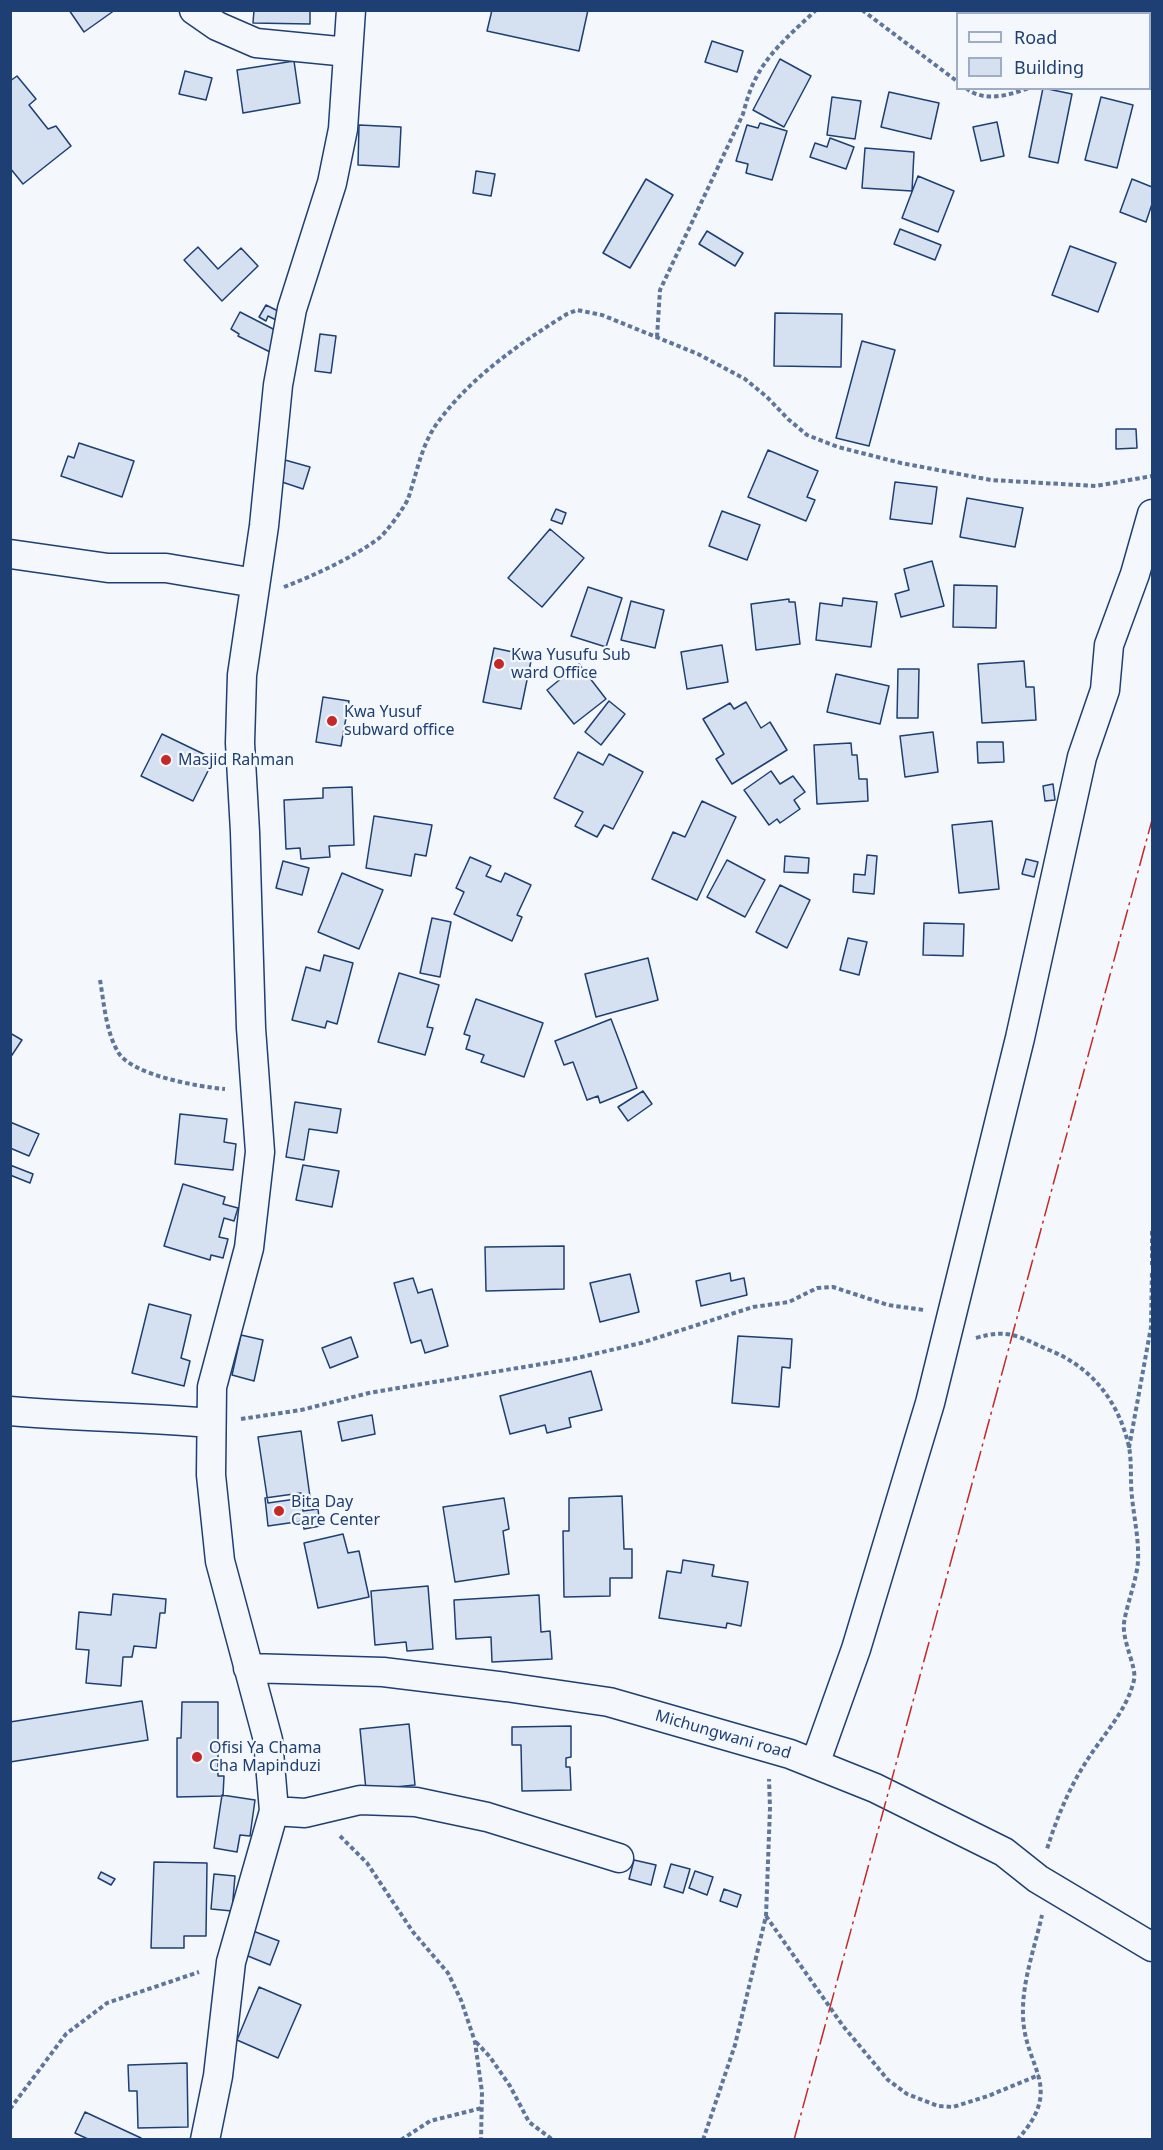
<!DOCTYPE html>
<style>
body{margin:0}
#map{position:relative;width:1163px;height:2150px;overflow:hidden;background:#f4f7fb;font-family:"Noto Sans",sans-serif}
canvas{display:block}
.frame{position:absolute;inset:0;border:12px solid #1d3f73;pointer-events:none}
.legend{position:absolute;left:956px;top:12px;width:195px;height:78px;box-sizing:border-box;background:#f4f7fb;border:2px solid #9eadc5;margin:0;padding:8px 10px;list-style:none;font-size:18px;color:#1d3f73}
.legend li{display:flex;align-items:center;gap:12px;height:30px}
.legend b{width:30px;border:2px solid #9eadc5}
</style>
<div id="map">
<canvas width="1163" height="2150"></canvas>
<div class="frame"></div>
<ul class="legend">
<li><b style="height:8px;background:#f4f7fb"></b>Road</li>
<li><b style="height:16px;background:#d5e0f0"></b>Building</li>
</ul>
</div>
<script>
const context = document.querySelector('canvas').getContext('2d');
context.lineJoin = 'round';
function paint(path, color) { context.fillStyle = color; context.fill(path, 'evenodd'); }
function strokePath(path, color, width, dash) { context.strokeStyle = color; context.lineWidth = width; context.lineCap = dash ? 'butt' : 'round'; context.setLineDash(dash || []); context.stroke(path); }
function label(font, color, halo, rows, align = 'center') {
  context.font = font + ' "Noto Sans",sans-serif'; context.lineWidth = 4.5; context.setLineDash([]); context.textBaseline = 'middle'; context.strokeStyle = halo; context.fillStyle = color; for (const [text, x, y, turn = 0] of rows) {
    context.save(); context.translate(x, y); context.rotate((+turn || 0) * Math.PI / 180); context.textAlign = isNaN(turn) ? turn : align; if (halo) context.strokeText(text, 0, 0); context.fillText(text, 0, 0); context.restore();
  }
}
const building = new Path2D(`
 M69,10H115L84,32Z
 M254,10H310V24L253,23Z
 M492,10H588L579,51L487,31Z
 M712,41L743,51L737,72L705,62Z
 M780,59L811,76L784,127L753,110Z
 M294,61L300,103L243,113L237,70Z
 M185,71L212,78L206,100L179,94Z
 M17,76L36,99L29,105L48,129L56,126L71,146L23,184L10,168V81Z
 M1043,88L1072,94L1058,163L1029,157Z
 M889,92L939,103L931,139L881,127Z
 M832,97L861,101L855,139L827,135Z
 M1101,97L1133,105L1117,168L1085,160Z
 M997,122L1004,156L981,161L973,127Z
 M760,123L787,131L772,180L746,173L748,164L736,161L747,125L758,128Z
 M359,125L401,127L399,167L358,165Z
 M830,138L854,147L846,169L810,157L815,143L827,147Z
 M865,148L914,152L912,191L862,188Z
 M476,171L495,174L491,196L473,193Z
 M918,176L954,191L938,232L902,218Z
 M646,179L673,195L630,268L603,253Z
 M1132,179L1152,187V204L1146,222L1120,212Z
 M900,229L941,245L935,260L894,244Z
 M707,231L743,253L735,266L699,244Z
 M1070,246L1116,263L1098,312L1052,295Z
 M198,247L218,269L241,248L258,266L222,301L184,260Z
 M266,305L280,312L276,320L268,316L266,321L259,317Z
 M240,312L281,333L270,352L238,336L239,334L231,329Z
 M775,313L842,314L841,367L774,366Z
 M320,334L336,336L331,373L315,371Z
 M862,341L895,350L869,446L836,438Z
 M1116,429H1136L1137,448L1116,449Z
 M79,443L134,461L122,497L61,476L68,456L74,458Z
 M768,450L818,471L807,497L815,500L806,521L748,497Z
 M285,460L310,467L303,489L279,481Z
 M895,482L937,487L932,524L890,519Z
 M967,498L1023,508L1015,547L960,537Z
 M556,509L566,513L562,524L551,520Z
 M722,511L760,525L747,560L709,546Z
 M550,529L584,558L542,607L508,578Z
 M932,561L944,606L901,617L895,594L909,590L904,569Z
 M954,585L997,586L996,628L953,627Z
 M588,587L622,598L606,647L571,636Z
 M843,598L877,602L871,647L816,640L820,603L842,606Z
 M789,599V602H795L800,644L756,650L751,604Z
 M631,601L664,610L655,648L621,640Z
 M722,645L728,682L687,689L681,652Z
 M494,648L532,656L521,709L483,702Z
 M1024,661L1026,687H1034L1036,720L982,723L978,664Z
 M579,664L606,699L574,724L547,690Z
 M898,669H919L918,718H897Z
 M836,674L889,686L880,724L827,712Z
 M323,697L349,701L341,746L316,742Z
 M609,701L625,714L601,745L585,732Z
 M746,702L761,728L770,722L787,750L732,784L716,759L724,754L703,719L730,703L734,709Z
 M933,732L938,772L905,777L900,736Z
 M162,734L214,759L193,801L141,776Z
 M977,742H1003L1004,762L978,763Z
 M851,743L852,755H857L859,779H867L868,801L817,804L814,745Z
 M578,752L603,765L609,754L643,772L613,829L604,825L597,837L575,826L583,812L554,798Z
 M771,771L780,784L793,776L805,792L794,800L800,809L780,823L777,819L769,825L744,790Z
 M1053,784L1055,800L1045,801L1043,786Z
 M352,787L354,845L329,846L330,857L301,859L300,848L286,849L284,800L323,798V788Z
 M702,801L736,817L697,900L652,879L673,832L685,837Z
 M374,816L432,825L426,856L415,854L411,876L366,868Z
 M992,821L999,889L959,893L952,825Z
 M867,855L877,856L874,894L853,892L854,874L865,875Z
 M785,856L809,858L808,873L784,872Z
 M470,857L491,866L486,876L501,882L505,873L531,885L517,915L522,917L512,941L454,914L464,892L456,888Z
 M1026,859L1038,862L1034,877L1022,874Z
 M727,860L765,880L745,917L707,897Z
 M283,861L309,868L302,895L276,888Z
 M342,873L383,890L359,949L318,932Z
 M780,885L810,900L787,948L756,932Z
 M432,918L451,922L440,977L420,973Z
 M924,923L964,924L963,956L923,955Z
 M848,938L867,942L859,975L840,970Z
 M324,955L353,963L337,1024L327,1021L325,1028L292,1020L306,967L320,971Z
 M648,958L658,1000L596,1017L585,974Z
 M399,973L439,985L427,1027L433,1028L425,1055L378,1042Z
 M476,999L543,1023L524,1077L481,1062L484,1055L466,1049L470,1036L464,1034Z
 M611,1019L637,1088L600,1103L598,1096L587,1100L573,1062L564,1065L555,1041Z
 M10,1033L22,1040L10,1058Z
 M643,1091L652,1104L628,1121L618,1107Z
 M295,1102L341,1109L337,1133L309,1129L304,1160L286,1157Z
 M180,1114L227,1119L224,1142L236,1144L233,1170L175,1164Z
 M10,1122L39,1134L29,1156L10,1148Z
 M10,1165L33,1174L30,1183L10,1175Z
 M303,1165L339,1171L332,1207L296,1200Z
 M183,1184L225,1197L223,1204L238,1208L234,1221L224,1218L219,1237L228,1239L223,1258L211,1255L210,1260L164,1246Z
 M564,1246V1289L486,1291L485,1247Z
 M730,1273L731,1281L744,1278L747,1295L701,1306L696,1281Z
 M630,1274L639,1312L600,1322L590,1283Z
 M413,1278L418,1293L432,1289L448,1346L425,1353L421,1340L411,1343L394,1283Z
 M149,1304L191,1315L181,1358L190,1361L184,1386L132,1373Z
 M241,1335L263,1340L254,1381L232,1375Z
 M738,1336L792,1339L790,1368L782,1367L779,1407L732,1403Z
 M351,1337L358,1357L330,1368L322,1348Z
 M591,1371L602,1410L569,1418L571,1427L547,1433L545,1425L510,1434L500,1396Z
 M372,1415L375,1434L342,1441L338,1422Z
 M301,1431L310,1497L268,1503L258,1437Z
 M301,1493L303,1511L318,1509L320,1526L304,1529L303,1521L268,1526L265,1498Z
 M622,1496L624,1549H632V1578H610V1596L564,1597L563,1531H569V1498Z
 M504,1498L509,1529L503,1531L509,1574L455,1582L443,1507Z
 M343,1534L348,1553L359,1551L369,1597L318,1608L304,1543Z
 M683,1560L714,1565L712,1576L748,1582L741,1626L727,1623L726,1628L659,1618L667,1571L681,1573Z
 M428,1586L433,1649L407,1651L406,1642L375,1645L371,1591Z
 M113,1594L166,1599L165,1613H160L156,1648L134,1646L132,1657H123L121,1686L86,1683L89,1650L76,1649L79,1612L111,1615Z
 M539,1595L541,1632L550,1631L552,1659L492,1662L491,1637L456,1639L454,1600Z
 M142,1701L148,1740L10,1762V1722Z
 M182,1702H218V1776H224L223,1796L177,1797V1738H181Z
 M409,1724L415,1785L366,1790L360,1729Z
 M571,1726V1757L566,1758V1767H570L571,1790L522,1791L521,1745H512V1727Z
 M222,1795L255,1800L250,1836L240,1835L237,1852L214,1848Z
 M634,1860L656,1865L651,1885L629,1879Z
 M154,1862L207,1863L206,1936H184V1948H151Z
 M671,1864L690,1869L683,1893L664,1887Z
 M695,1871L713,1877L707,1895L689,1888Z
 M101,1872L115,1879L111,1885L98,1878Z
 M214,1874L235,1876L232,1911L211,1909Z
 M724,1889L741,1895L737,1907L720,1901Z
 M253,1931L279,1941L270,1965L243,1954Z
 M259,1987L301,2005L278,2058L237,2040Z
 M187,2063L188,2127L138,2128L137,2091H129L128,2065Z
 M85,2112L141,2138V2140H90L75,2133Z`);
paint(building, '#d5e0f0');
strokePath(building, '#1d3f73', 1.5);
const minor = new Path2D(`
 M194,10L217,26L256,43L348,52
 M10,554L108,568H166L255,583
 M10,1411C77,1417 144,1417 210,1423
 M248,1668L383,1672L506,1687L609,1702L790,1754L875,1788L1004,1852L1038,1879L1152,1947
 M815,1764L856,1649L930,1403L1020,1038L1082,757L1105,690L1109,645L1135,574L1152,514
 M274,1811L305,1813L360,1800L416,1802L487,1817L619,1858
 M205,2140L218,2076L231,1962L274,1811L268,1740L220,1561L211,1475L212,1387L249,1248L260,1152L251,1028L245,832L240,743L242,675L264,526L278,385L292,309L332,183L343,129L351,10`);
strokePath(minor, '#1d3f73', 31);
strokePath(new Path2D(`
 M862,10L958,82
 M1150,74L1152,73
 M966,88C984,103 1009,95 1029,88
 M657,337L660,290L743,114C746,103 749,92 754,82C767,53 793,32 816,10
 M284,587C315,575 352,558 378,539C386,533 404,508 408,499C417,473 421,445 438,422C472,376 519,344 567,314L577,310L602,315L698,354L745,379L767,397L788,419L807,435L838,447L901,463L991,480L1096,486L1152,476
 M100,980C104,1003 106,1032 118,1052C131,1075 199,1087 225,1089
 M1152,1231V1265
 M976,1338C1009,1328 1019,1337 1049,1350C1092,1367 1119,1402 1129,1447C1132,1463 1130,1481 1132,1497C1134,1518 1139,1539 1138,1561C1137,1579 1127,1603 1124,1623C1122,1642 1137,1667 1134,1680C1127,1711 1102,1736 1086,1762C1069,1788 1056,1820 1047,1849
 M241,1419L301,1410L369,1393L577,1358L641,1343L753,1307L789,1302L817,1288L833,1287L888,1305L924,1310
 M1129,1448L1151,1327L1152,1270
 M340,1836L367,1863L413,1932L448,1973L461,2000L475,2042L482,2092L481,2140
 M766,1916L843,2026L888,2080L907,2094L938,2106L953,2107L988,2096L1039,2075
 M476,2042L490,2057L510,2086L529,2122L553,2140
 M10,2109L66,2034L107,2003L199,1972
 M401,2140L430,2121L482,2108
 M703,2140L735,2045L766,1916L770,1808L769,1779
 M1017,2140C1066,2086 1024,2069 1023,2015C1022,1981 1035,1947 1042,1915`), '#5e769c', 4, [4.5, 3]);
strokePath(minor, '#f4f7fb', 28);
strokePath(new Path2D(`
 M794,2140L1152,820`), '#c62828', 1.5, [21, 4.5, 3, 4.5]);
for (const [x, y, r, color] of [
 [499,664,6,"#c62828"],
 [332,721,6,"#c62828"],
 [166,760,6,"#c62828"],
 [279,1511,6,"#c62828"],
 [197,1757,6,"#c62828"]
]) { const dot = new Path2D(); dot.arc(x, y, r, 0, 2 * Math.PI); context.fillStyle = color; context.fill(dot); strokePath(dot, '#f4f7fb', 2); }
label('16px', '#1d3f73', '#f4f7fb', [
 ["Kwa Yusufu Sub",511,655],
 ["ward Office",511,673],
 ["Kwa Yusuf",344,712],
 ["subward office",344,730],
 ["Masjid Rahman",178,760],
 ["Bita Day",291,1502],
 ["Care Center",291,1520],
 ["Ofisi Ya Chama",209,1748],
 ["Cha Mapinduzi",209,1766]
], 'left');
label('16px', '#1d3f73', '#f4f7fb', [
 ["Michungwani road",723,1735,16]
]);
</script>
